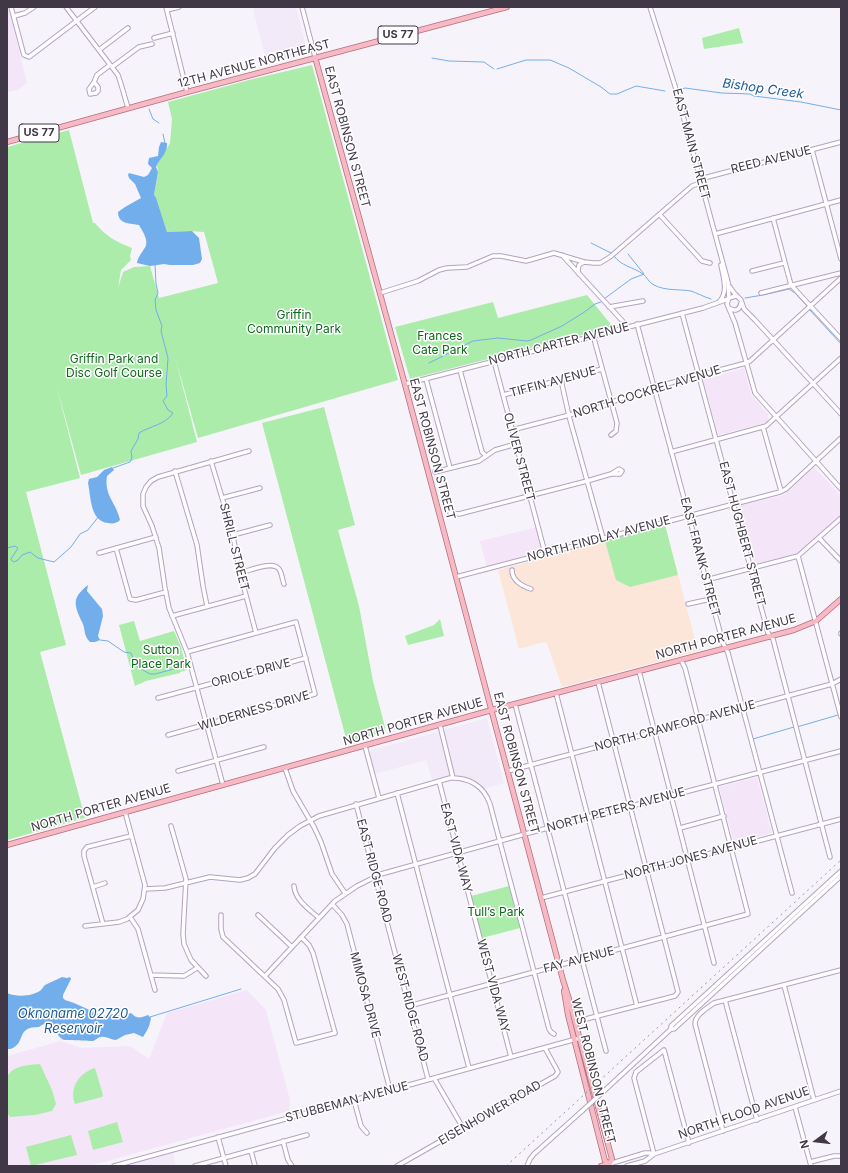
<!DOCTYPE html>
<meta charset="utf-8">
<style>
body{margin:0}
#map{position:relative;width:848px;height:1173px;overflow:hidden;background:#f7f3fa;font-family:Inter,sans-serif}
canvas{display:block}
.frame{position:absolute;inset:0;border:8px solid #403846;pointer-events:none}
.north{position:absolute;left:796px;top:1121px;width:40px;height:40px;-webkit-text-stroke:3px #fff;paint-order:stroke;rotate:255deg;font-size:11px;font-weight:700;line-height:16px;text-align:center;color:#403846}
.north::after{content:'';display:block;margin:auto;width:14px;height:18px;background:#403846;clip-path:polygon(50% 0,100% 100%,50% 72%,0 100%)}
</style>
<div id="map">
<canvas width="848" height="1173"></canvas>
<div class="frame"></div>
<div class="north">N</div>
</div>
<script>
const context = document.querySelector('canvas').getContext('2d');
context.lineJoin = 'round';
function paint(path, color) { context.fillStyle = color; context.fill(path, 'evenodd'); }
function strokePath(path, color, width, dash) { context.strokeStyle = color; context.lineWidth = width; context.lineCap = dash ? 'butt' : 'round'; context.setLineDash(dash || []); context.stroke(path); }
function label(font, color, halo, rows, align = 'center') {
  context.font = font + ' Inter,sans-serif'; context.lineWidth = 3; context.setLineDash([]); context.textBaseline = 'middle'; context.strokeStyle = halo; context.fillStyle = color; for (const [text, x, y, turn = 0] of rows) {
    context.save(); context.translate(x, y); context.rotate((+turn || 0) * Math.PI / 180); context.textAlign = isNaN(turn) ? turn : align; if (halo) context.strokeText(text, 0, 0); context.fillText(text, 0, 0); context.restore();
  }
}
paint(new Path2D(`
 M259,7H296L308,54L267,64L253,9Z
 M487,718L504,783L483,789L457,777L433,782L426,760L374,774L369,751Z
 M173,1153L176,1166H123L129,1164Z`), '#f2e9f9');
paint(new Path2D(`
 M7,7H8L27,83L18,90L7,92Z
 M744,368L751,395L768,414V421L765,423L718,435L703,380Z
 M814,467L841,496V514L799,553L754,564L738,506L784,495Z
 M538,527L545,553L487,567L480,541Z
 M757,777L772,833L734,843L719,787Z
 M247,990L266,1010L290,1100L289,1111L89,1166H7V1056L61,1041L81,1048L130,1046L149,1059L167,1013Z`), '#f5e5f8');
paint(new Path2D(`
 M665,525L698,651L562,687L547,643L544,642L519,649L498,570Z`), '#fce6d9');
paint(new Path2D(`
 M739,28L743,43L704,49L702,38Z
 M312,65L398,380L198,438L175,357L197,442L81,475L56,384L80,478L26,492L66,645L40,652L85,818L7,840V147L69,130L93,223H95C105,236 117,242 132,248L130,256L131,260L121,270L118,288L123,272L134,267L150,266L159,298L218,283L204,232L190,231L167,232L154,195L158,172L157,165L170,143L172,119L168,102L249,80Z
 M587,295L613,327L410,379L395,327L493,302L498,318Z
 M324,407L355,525L338,530L359,606L373,681L385,727V732L347,742L262,423Z
 M665,525L678,575L630,587L616,580L605,541Z
 M440,619L444,636L408,645L405,636L434,625Z
 M134,621L140,641L174,631L181,647L187,670L180,672V673L146,681L135,686L119,625Z
 M509,886L520,928L482,938L471,896Z
 M40,1064L52,1090L56,1104L52,1111L35,1115L10,1117L7,1112C7,1105 5,1084 7,1078C11,1065 30,1065 40,1064Z
 M95,1068L103,1095L102,1097L75,1104C69,1088 79,1073 95,1068Z
 M117,1122L123,1142L93,1150L88,1131Z
 M71,1135L77,1155L31,1166L26,1147Z`), '#abecab');
paint(new Path2D(`
 M161,142L167,143C168,153 160,158 156,167L158,172L154,195L156,198L167,232L192,231L199,238L202,259L200,263L193,265H170L164,264L150,266L137,263C138,257 141,254 144,249C150,242 143,232 139,225C131,223 118,225 118,212L125,207L141,198L135,184L129,178L128,175L129,173L144,177L148,175L152,168L148,164L149,158L158,156L159,147Z
 M112,467L114,470L107,476C104,496 116,502 120,520C117,523 113,524 108,523C90,521 91,497 88,483L89,479L97,477L104,470Z
 M88,585L87,591L102,609L103,616L98,636L100,640L95,642H90C83,635 86,630 82,622C79,616 73,604 77,597C79,593 84,588 88,585Z
 M62,977L67,978L70,977L71,979L63,995V998L65,1000L74,1003L103,1016L114,1014L124,1015L131,1013C137,1019 140,1018 148,1015L151,1018C149,1029 147,1030 143,1037L134,1033L125,1035L116,1040C111,1040 106,1036 101,1037C98,1037 96,1040 93,1041C91,1041 67,1040 65,1040C54,1038 55,1014 39,1027C16,1027 26,1041 13,1048C11,1049 9,1049 7,1049V993C16,997 32,997 41,990C42,989 43,987 45,985C50,982 57,980 62,977Z`), '#72aeec');
strokePath(new Path2D(`
 M432,58L449,61L484,62L494,69
 M497,69L526,60H550L569,68L601,87L610,94H617L636,86L665,91
 M682,89L685,88L722,93L750,94L754,96L801,102L841,110
 M149,109L153,119L159,123
 M163,134L165,143
 M591,243L611,253
 M614,256C621,266 633,267 643,274C647,277 649,283 654,285C665,291 679,289 691,291C697,293 704,297 711,299
 M745,298L763,295L789,289L795,293L807,306
 M604,299L631,279L644,274L628,254
 M809,309L841,344
 M429,363L473,341L498,338L527,341L531,340L562,326L583,313L595,304L601,302
 M113,468L130,462L132,458L131,451L138,439L139,433C150,426 165,425 173,413L168,410L163,401L167,396L166,385L168,358L161,331L162,326L156,310L155,300L158,293L156,284L155,265
 M7,548L15,546L18,548L11,559V560L14,562L18,560L22,555L30,552L38,558L54,562L71,547L80,534L88,530L99,516
 M100,640L108,641L124,652L131,653L136,666L150,674H155L185,666
 M797,727L838,715
 M753,739L794,727
 M150,1017L241,989`), '#72aeec', 1);
const minor = new Path2D(`
 M11,7L23,52L24,55L29,57L95,7
 M66,7L118,75L121,84L128,108
 M166,7L187,92
 M302,7L315,57
 M650,7L675,86L728,282L729,298
 M167,10L179,7
 M14,16L25,13L34,7
 M154,38L173,33
 M99,50L128,28
 M112,67L139,47L152,44
 M94,82L98,87V91L96,93L90,94L89,89L94,82L97,75L110,65
 M812,150L841,259
 M700,179L841,142
 M660,215L702,261L710,263
 M773,218L791,285L841,339
 M715,234L841,200
 M562,255L627,326
 M752,271L784,263
 M579,274L578,270L579,265L584,262
 M730,287L734,293L741,300L744,309L755,320L841,414
 M380,293L418,281L439,270L447,268L467,267L493,256H501L526,261L554,253L584,262L594,263H600L610,257L692,186L701,183
 M761,293L841,273
 M736,296L729,298L727,304L735,323L755,393L841,489
 M719,302C729,292 723,277 721,265
 M609,307L643,301
 M729,308C735,312 740,310 741,303
 M682,313L768,633L773,639L830,857
 M637,324L723,643L728,653L792,893
 M593,335L617,423L616,431L611,435
 M494,361L545,553
 M460,370L482,452L485,455
 M426,379L450,468
 M561,380L569,416L603,538
 M405,384L703,308L728,299
 M503,395L602,369
 M763,427L781,491
 M512,430L600,407L620,399L642,393L663,385L746,363L750,361L841,278
 M671,452L766,426L841,358
 M211,461L232,531L240,573L256,633
 M175,471L197,545L203,586L207,606
 M435,472L479,461L495,450L516,444
 M222,498L260,488
 M450,513L459,514L587,481L611,474L619,469L622,471L620,474H611
 M233,535L270,525
 M819,538L841,561
 M116,548L130,599L136,600L166,592
 M99,553L156,537
 M798,556L841,717
 M512,570C512,580 522,586 531,589
 M240,573C248,571 273,560 279,569C282,573 282,579 284,584
 M456,577L780,492L786,489L841,438
 M706,580L798,556L841,518
 M688,604L711,599
 M172,616L246,596
 M841,633V634
 M639,671L714,963
 M556,693L637,1006
 M158,698L306,658
 M515,704L606,1051
 M440,725L453,778
 M168,735L315,694L296,622L187,652
 M365,746L379,798
 M285,768L293,791L314,827L321,842L332,874L345,893
 M178,771L264,747
 M508,771L832,684L841,679
 M439,781L511,1057
 M223,785L187,652L169,608L165,588L159,548L152,526L143,506V494L146,487L151,481L158,477L249,451
 M397,793L469,1068
 M356,804L428,1079
 M171,826L186,879L183,934L184,944L191,960L206,976
 M680,828L724,816
 M294,886C295,900 309,909 319,918
 M93,887L105,883
 M145,889L165,888L210,877L240,880L248,878L255,874L275,848L288,835L300,826L319,816L450,778C469,777 484,786 490,804L549,1029L551,1032L554,1034
 M541,898L841,819
 M332,904L342,915L347,924L390,1090
 M221,915V929L223,937L278,989L284,1000L296,1043L335,1033L313,953L309,945L301,937
 M258,915L292,947
 M130,917L138,929L155,990
 M103,924L84,856V851L87,847L131,836
 M85,926L119,922L127,919L138,910L143,899L145,885L125,812
 M151,975L184,976L197,968
 M265,976L335,901L357,886L381,874L525,834L841,751
 M784,985L814,1100
 M725,1000L757,1120
 M409,1006L748,914L685,668L681,660
 M582,1020L675,996L678,992L598,682
 M671,1029V1026L841,871
 M434,1078L463,1128
 M604,1091L671,1029H674L841,876
 M354,1100L361,1126L367,1133
 M795,1107L811,1166
 M723,1131L695,1024C695,1015 707,1008 714,1003L841,970
 M218,1137L226,1166
 M283,1141L288,1160L292,1166
 M251,1151L255,1166
 M654,1154L634,1078L636,1072L664,1050L689,1143
 M810,1162L834,1156H841
 M609,1164L645,1153H649L654,1154
 M114,1166L580,1038
 M195,1166L307,1135
 M397,1166L555,1076L558,1072L556,1068L545,1048
 M527,1166L530,1159L534,1154L582,1111
 M627,1166L645,1161L654,1154L841,1091`);
const major = new Path2D(`
 M315,57L404,381L563,980L569,999L612,1159L609,1164
 M7,142L187,92L507,7
 M7,845L492,710L794,630L816,621L841,599
 M564,991L568,1015L605,1161L609,1164L610,1166
 M601,1166L609,1164`);
strokePath(minor, '#b4a2c2', 5.5);
strokePath(major, '#b46e7f', 6);
strokePath(minor, '#fff', 3.5);
strokePath(major, '#f7b9c4', 4.5);
strokePath(new Path2D(`
 M506,1166L841,860`), '#9c96a0', 1, [2, 4]);
const minorBridge = new Path2D(`
 M582,1111L604,1091`);
strokePath(minorBridge, '#b4a2c2', 5.5, []);
strokePath(minorBridge, '#fff', 3.5);
for (const [x, y, w] of [
 [398,35,40],
 [39,133,40]
]) { const box = new Path2D(); box.roundRect(x - w / 2, y - 9, w, 18, 3); context.fillStyle = '#fff'; context.fill(box); strokePath(box, '#403846', 1); }
label('bold 11px', '#403846', null, [
 ["US 77",398,35],
 ["US 77",39,133]
]);
label('12px', '#403846', '#fff', [
 ["12TH AVENUE NORTHEAST",254,64,-15],
 ["EAST ROBINSON STREET",347,137,75],
 ["EAST MAIN STREET",691,144,75],
 ["REED AVENUE",771,160,-14],
 ["NORTH CARTER AVENUE",559,344,-14],
 ["TIFFIN AVENUE",553,382,-15],
 ["NORTH COCKREL AVENUE",647,392,-17],
 ["EAST ROBINSON STREET",432,449,75],
 ["OLIVER STREET",519,457,75],
 ["EAST HUGHBERT STREET",742,534,75],
 ["NORTH FINDLAY AVENUE",599,539,-15],
 ["SHRILL STREET",234,547,76],
 ["EAST FRANK STREET",700,557,75],
 ["NORTH PORTER AVENUE",726,637,-15],
 ["ORIOLE DRIVE",251,673,-15],
 ["WILDERNESS DRIVE",254,711,-16],
 ["NORTH PORTER AVENUE",413,722,-16],
 ["NORTH CRAWFORD AVENUE",675,726,-15],
 ["EAST ROBINSON STREET",516,763,75],
 ["NORTH PORTER AVENUE",101,808,-16],
 ["NORTH PETERS AVENUE",616,810,-15],
 ["EAST VIDA WAY",456,848,75],
 ["NORTH JONES AVENUE",691,858,-15],
 ["EAST RIDGE ROAD",374,871,75],
 ["FAY AVENUE",579,960,-15],
 ["WEST VIDA WAY",493,986,75],
 ["MIMOSA DRIVE",365,995,75],
 ["WEST RIDGE ROAD",410,1008,75],
 ["WEST ROBINSON STREET",593,1071,76],
 ["STUBBEMAN AVENUE",347,1102,-15],
 ["EISENHOWER ROAD",490,1113,-30],
 ["NORTH FLOOD AVENUE",744,1113,-19]
]);
label('12px', '#0b6919', '#fff', [
 ["Griffin",294,315],
 ["Community Park",294,329],
 ["Frances",440,336],
 ["Cate Park",440,350],
 ["Griffin Park and",114,359],
 ["Disc Golf Course",114,373],
 ["Sutton",161,650],
 ["Place Park",161,664],
 ["Tull’s Park",496,912]
]);
label('italic 13px', '#1c5a93', '#fff', [
 ["Bishop Creek",763,89,8],
 ["Oknoname 02720",73,1014],
 ["Reservoir",73,1029]
]);
</script>
